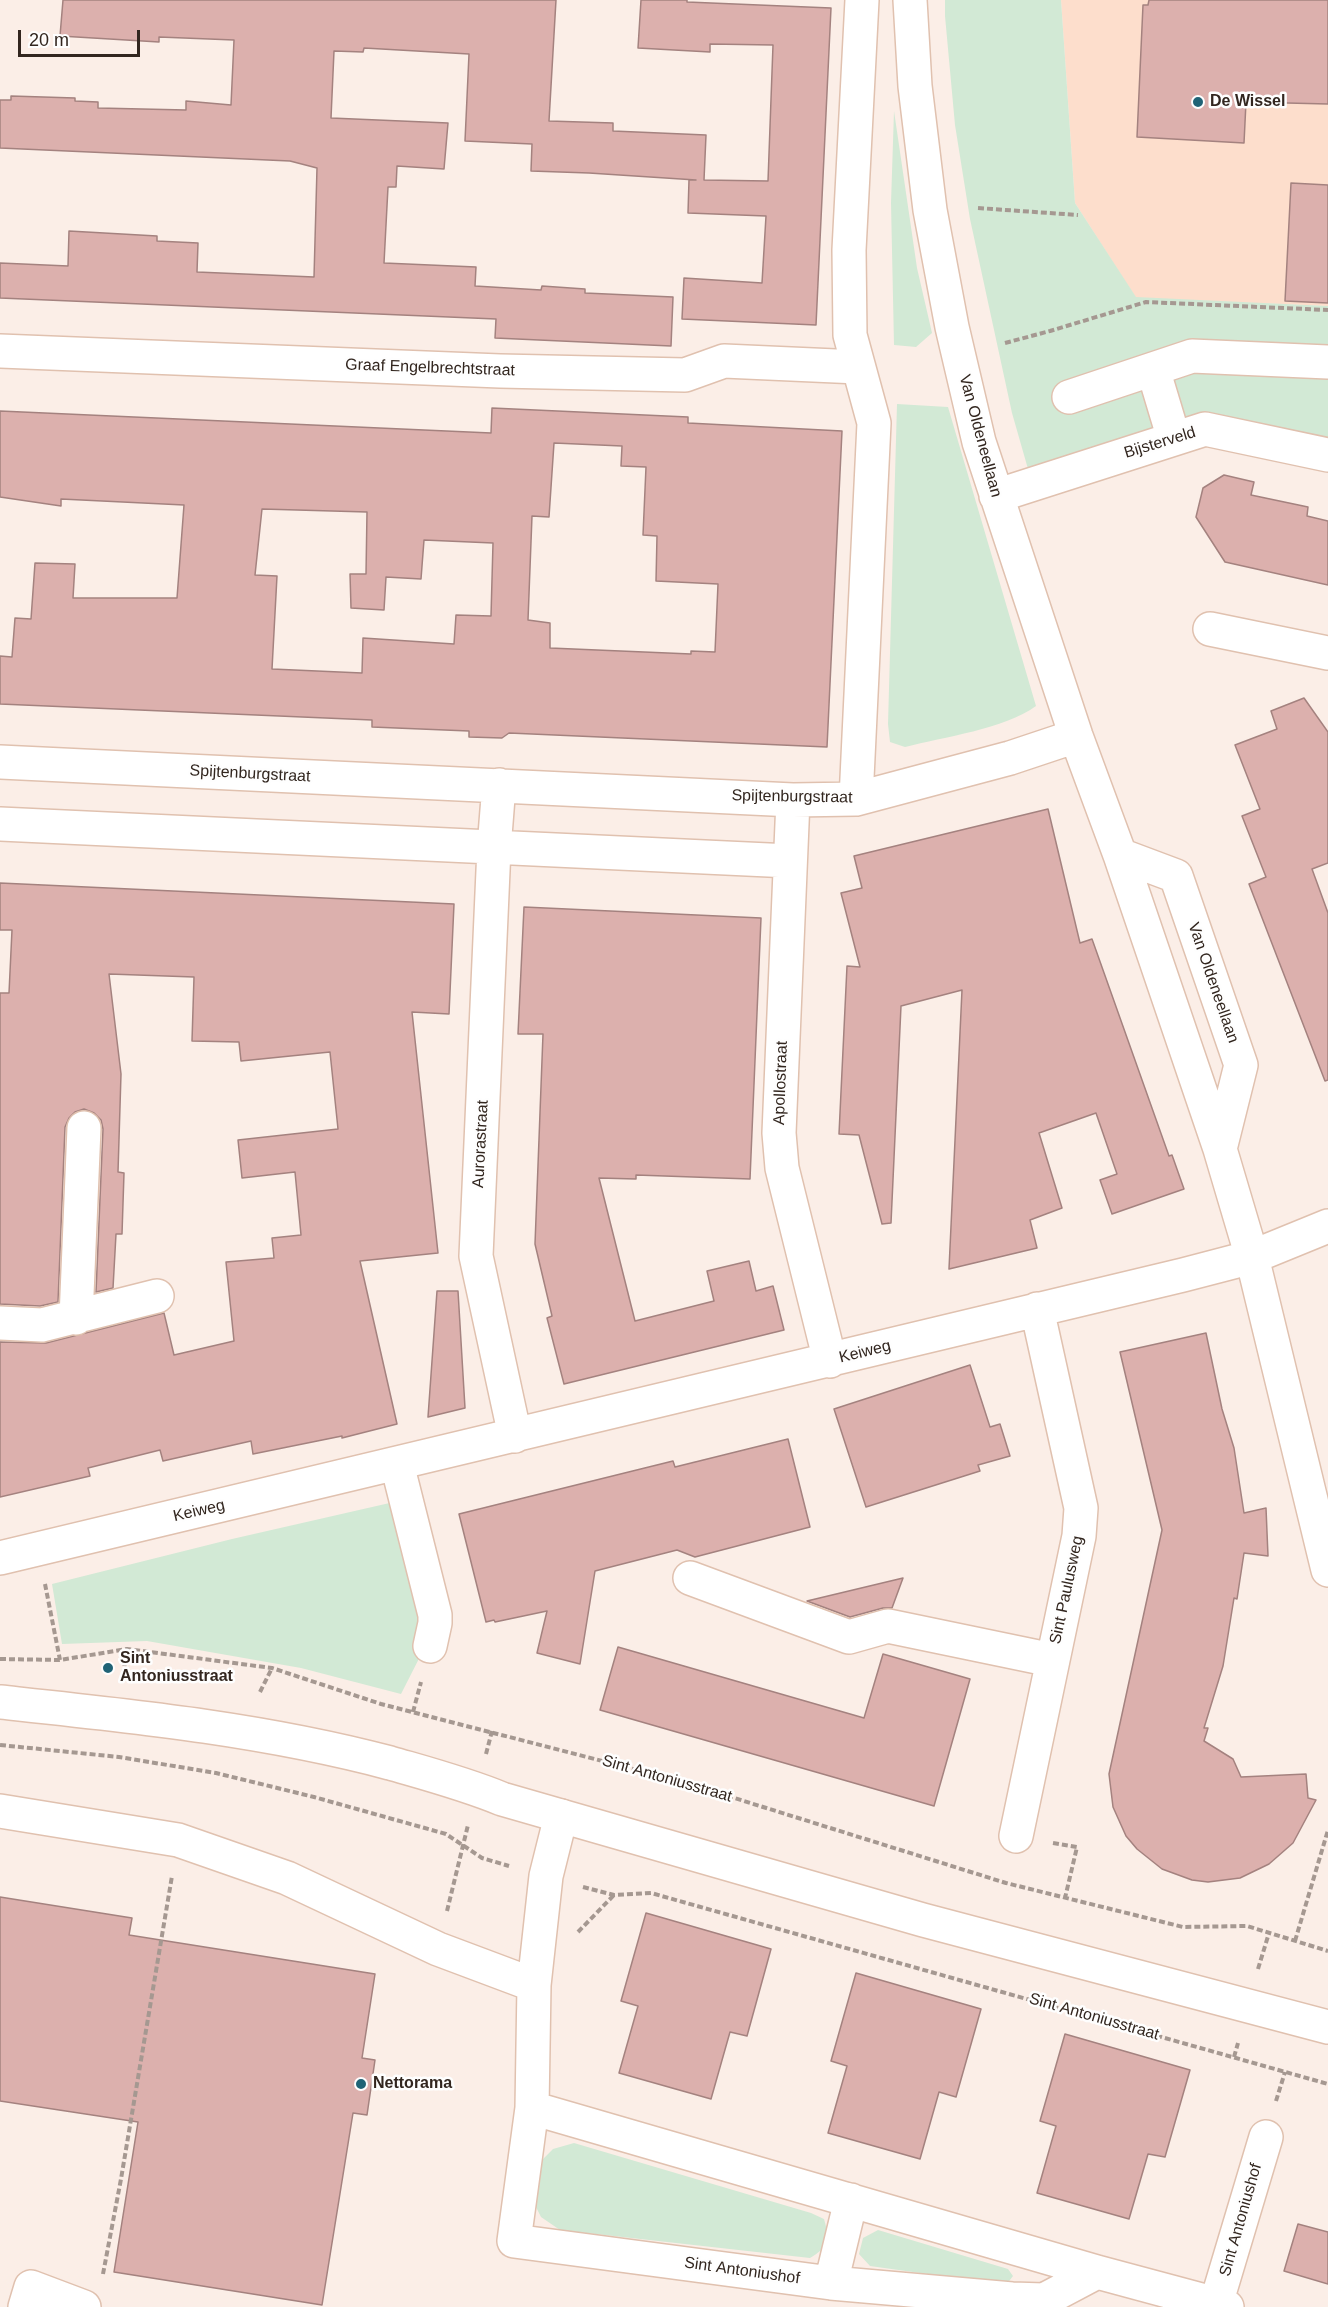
<!DOCTYPE html>
<style>
body{margin:0}
#map{position:relative;width:1328px;height:2307px;overflow:hidden;background:#fbeee7;font-family:Arial,sans-serif}
canvas{display:block}
.scale{position:absolute;left:18px;top:30px;width:122px;height:27px;box-sizing:border-box;border:3px solid #32261f;border-top:0;padding-left:8px;font-size:18px;line-height:21px;white-space:nowrap;color:#32261f;-webkit-text-stroke:4px #fefefe;paint-order:stroke}
</style>
<div id="map">
<canvas width="1328" height="2307"></canvas>
<div class="scale">20 m</div>
</div>
<script>
const context = document.querySelector('canvas').getContext('2d');
context.lineJoin = 'round';
function paint(path, color) { context.fillStyle = color; context.fill(path, 'evenodd'); }
function strokePath(path, color, width, dash) { context.strokeStyle = color; context.lineWidth = width; context.lineCap = dash ? 'butt' : 'round'; context.setLineDash(dash || []); context.stroke(path); }
function label(font, color, halo, rows, align = 'center') {
  context.font = font + ' Arial,sans-serif'; context.lineWidth = 5; context.setLineDash([]); context.textBaseline = 'middle'; context.strokeStyle = halo; context.fillStyle = color; for (const [text, x, y, turn = 0] of rows) {
    context.save(); context.translate(x, y); context.rotate((+turn || 0) * Math.PI / 180); context.textAlign = isNaN(turn) ? turn : align; if (halo) context.strokeText(text, 0, 0); context.fillText(text, 0, 0); context.restore();
  }
}
paint(new Path2D(`
 M1061,0H1328V306L1136,298L1075,203Z`), '#fddecc');
paint(new Path2D(`
 M945,0H1061L1075,203L1136,297L1328,306V443L1202,414L1030,476L1012,413L970,219L955,125L945,16Z
 M894,111L917,268L932,333L916,347L894,345L891,203Z
 M897,404L948,407L1036,706C1004,729 944,737 905,747L890,742L888,724Z
 M394,1502L430,1637L401,1694L301,1668L147,1641L62,1644L52,1584L232,1539Z
 M574,2143L811,2213L824,2219C830,2240 829,2247 810,2258L560,2230L541,2217L532,2199L539,2163L553,2149Z
 M878,2230L1008,2269L1013,2276L1006,2285L870,2266L859,2254L863,2238Z`), '#d2e9d5');
const building = new Path2D(`
 M63,0H556L549,121L613,123V131L706,135L704,180L768,181L773,45L710,44V52L638,48L641,0H687V2L831,8L816,325L682,319L684,278L762,283L766,216L688,213L689,180H696L589,173L531,171L532,144L465,141L469,54L364,48L363,52L334,51L331,118L448,123L444,169L397,166L396,187H388L384,263L476,267L475,286L541,290L542,286L585,289V293L673,297L671,346L495,338L496,319L0,298V263L68,266L69,231L157,236V241L198,243L197,272L314,277L317,168L290,161L0,148V100H11V96L75,98V101L98,102V108L186,110V101L231,105L234,40L159,37V42L60,36Z
 M1149,0H1328V104L1246,102L1244,143L1137,137L1143,5H1148Z
 M1291,183L1328,185V303L1285,301Z
 M492,408L688,417V423L842,431L827,747L509,733L502,738L469,737V731L372,727V720L0,704V656L12,657L15,618L31,619L35,563L75,564L73,598H177L184,505L61,499V506L0,497V411L491,433ZM554,443L622,446L621,466L646,467L643,535L657,536L656,581L718,584L715,652L691,651V654L550,648V623L528,620L532,516L549,517ZM262,509L367,512L366,574H350L351,608L384,610L386,577L421,579L424,540L493,543L491,616L456,615L454,644L363,638L362,673L272,669L277,576L255,575Z
 M1224,475L1254,482L1251,495L1308,507L1307,516L1328,521V585L1225,562L1196,517L1203,488Z
 M1304,698L1328,732V863L1312,869L1328,913V1080L1325,1081L1249,884L1266,877L1242,816L1260,809L1235,745L1277,729L1271,711Z
 M1048,809L1080,943L1092,939L1169,1156L1172,1155L1184,1189L1112,1214L1100,1180L1117,1174L1096,1113L1039,1133L1062,1208L1030,1220L1037,1248L949,1269L962,990L901,1006L891,1223L882,1224L859,1135L839,1134L847,966L860,967L841,893L862,888L854,856Z
 M0,883L454,904L449,1014L412,1012L438,1253L360,1261L397,1424L342,1438V1436L253,1454L251,1441L163,1461L160,1450L88,1468L90,1476L0,1497V1342L46,1343L164,1313L174,1355L234,1341L226,1262L274,1258L272,1238L301,1235L295,1172L242,1178L238,1140L338,1129L330,1052L241,1061L239,1042L192,1041L194,977L109,974L121,1074L118,1172L124,1173L122,1234H116L113,1288L96,1292L103,1129L101,1120L94,1113L84,1109L75,1112L69,1118L65,1127L58,1302L40,1306L0,1304V993H9L12,930H0Z
 M524,907L761,918L750,1179L636,1175V1179L599,1178L635,1321L714,1301L707,1271L749,1261L756,1291L773,1286L784,1330L564,1384L547,1318L552,1316L535,1244L543,1034H518Z
 M437,1291H458L465,1408L428,1417Z
 M1206,1333L1222,1409L1234,1448L1244,1513L1266,1508L1268,1556L1244,1553L1237,1599L1234,1598L1223,1666L1204,1728H1208L1204,1741L1233,1759L1241,1777L1306,1774L1308,1798L1316,1800L1293,1843L1269,1864L1240,1878L1208,1882L1192,1880L1162,1869L1137,1849L1126,1836L1113,1807L1109,1774L1162,1530L1120,1352Z
 M970,1365L990,1427L1000,1424L1010,1456L978,1465L980,1471L866,1507L834,1409Z
 M788,1439L810,1527L695,1557L677,1550L595,1571L580,1664L537,1653L547,1611L495,1622L494,1620L486,1622L459,1514L673,1461L675,1467Z
 M903,1578L892,1608H883L850,1617L807,1601Z
 M618,1647L864,1718L883,1654L970,1679L934,1806L600,1710Z
 M0,1897L132,1918L129,1935L375,1974L362,2058L375,2060L367,2115L353,2113L322,2305L114,2272L138,2122L0,2101Z
 M646,1913L771,1949L747,2036L730,2032L711,2099L619,2073L638,2006L621,2001Z
 M856,1973L981,2009L956,2097L939,2092L920,2159L828,2133L847,2066L831,2061Z
 M1065,2034L1190,2070L1165,2157L1148,2154L1129,2219L1037,2193L1056,2126L1040,2121Z
 M1298,2224L1328,2232V2284L1284,2271Z`);
paint(building, '#dcb0ad');
strokePath(building, '#a4827f', 1.5);
const minor = new Path2D(`
 M910,0L915,86L930,210L952,327L979,442L1076,736L1120,855L1220,1149L1252,1257L1328,1570
 M0,351L500,371L685,375L724,361L858,367
 M1153,369L1174,439
 M1069,397L1192,356L1328,362
 M996,496L1205,429L1328,455
 M1210,629L1328,653
 M0,762L793,800L856,799L1010,758L1076,736
 M499,785L494,848L476,1256L515,1436
 M856,799L874,423L850,335L849,250L862,0
 M793,800L779,1133L782,1168L830,1361
 M0,824L790,861
 M1120,855L1176,876L1241,1065L1220,1149
 M76,1318L84,1128
 M0,1323L42,1325L157,1296
 M397,1464L435,1615V1623L430,1646
 M0,1558L1183,1275L1252,1257L1328,1226
 M690,1578L849,1637L888,1626L1052,1660
 M0,1811L178,1840L287,1878L438,1949L534,1985
 M561,1816L546,1876L534,1985L532,2108L514,2241L831,2283L1012,2299L1044,2300L1097,2272
 M1016,1836L1079,1536L1081,1508L1037,1309
 M532,2108L1097,2272L1227,2307
 M831,2283L851,2200
 M1216,2304L1266,2137
 M25,2307L31,2287L84,2307`);
const major = new Path2D(`
 M0,1702C131,1716 262,1729 390,1763C428,1774 466,1784 502,1799L923,1920L1328,2027`);
strokePath(minor, '#e0c1af', 36);
strokePath(major, '#e0c1af', 36);
strokePath(new Path2D(`
 M978,208L1078,215
 M1005,343L1050,331L1146,302L1328,310
 M45,1584L60,1660
 M0,1659L60,1660L127,1649L272,1668L381,1704L680,1781L1006,1883L1183,1927L1247,1926L1328,1951
 M123,1675L127,1649
 M260,1692L272,1668
 M413,1712L421,1682
 M0,1745L119,1757L216,1773L314,1797L446,1834L482,1858L509,1866
 M486,1754L492,1731
 M1053,1843L1077,1847L1065,1898
 M583,1887L614,1895L651,1893L1328,2084
 M447,1911L468,1825
 M578,1932L614,1895
 M1295,1941L1328,1830
 M1258,1969L1269,1933
 M1234,2057L1238,2043
 M1276,2101L1285,2072
 M103,2274L121,2179L172,1876`), '#a59891', 4, [6, 3]);
strokePath(minor, '#fff', 33);
strokePath(major, '#fff', 33);
for (const [x, y, r, color] of [
 [1198,102,6,"#206376"],
 [108,1668,6,"#206376"],
 [361,2084,6,"#206376"]
]) { const dot = new Path2D(); dot.arc(x, y, r, 0, 2 * Math.PI); context.fillStyle = color; context.fill(dot); strokePath(dot, '#fefefe', 2); }
label('bold 16px', '#32261f', '#fefefe', [
 ["De Wissel",1210,102],
 ["Sint",120,1659],
 ["Antoniusstraat",120,1677],
 ["Nettorama",373,2084]
], 'left');
label('16px', '#32261f', '#fefefe', [
 ["Graaf Engelbrechtstraat",430,368,2],
 ["Van Oldeneellaan",980,436,75],
 ["Bijsterveld",1160,443,-17],
 ["Spijtenburgstraat",250,774,3],
 ["Spijtenburgstraat",792,797,1],
 ["Van Oldeneellaan",1213,983,71],
 ["Apollostraat",781,1083,-88],
 ["Aurorastraat",481,1144,-87],
 ["Keiweg",865,1352,-14],
 ["Keiweg",199,1511,-13],
 ["Sint Paulusweg",1067,1590,-78],
 ["Sint Antoniusstraat",667,1779,16],
 ["Sint Antoniusstraat",1094,2017,16],
 ["Sint Antoniushof",1241,2220,-74],
 ["Sint Antoniushof",742,2271,8]
]);
</script>
